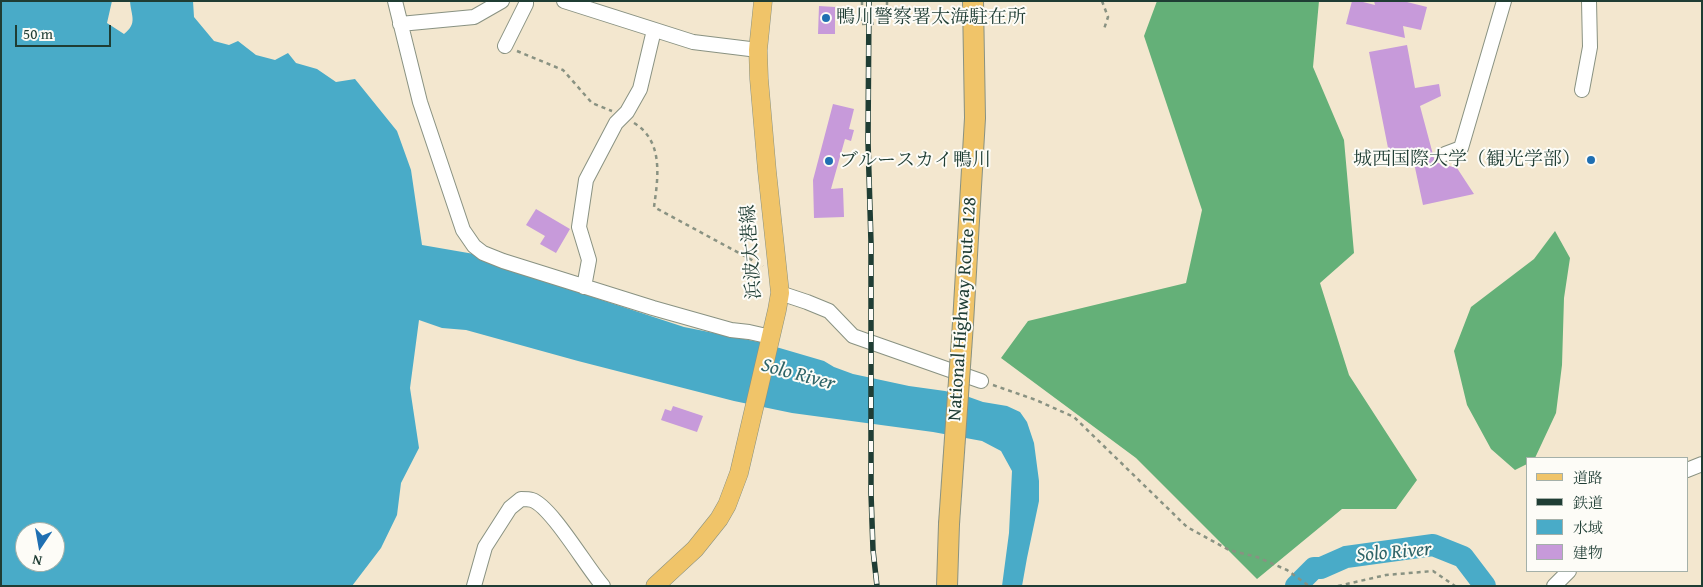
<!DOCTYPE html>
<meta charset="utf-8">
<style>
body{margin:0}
#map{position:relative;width:1703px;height:587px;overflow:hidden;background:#f3e7cf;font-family:"Gentium Book Plus","Noto Serif JP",serif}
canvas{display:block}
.frame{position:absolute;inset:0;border:2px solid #1f3d34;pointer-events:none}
.legend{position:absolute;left:1526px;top:457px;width:162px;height:115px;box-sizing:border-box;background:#fdfcf7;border:1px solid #a4b0a9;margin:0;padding:6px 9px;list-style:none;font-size:15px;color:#1f3d34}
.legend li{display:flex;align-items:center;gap:10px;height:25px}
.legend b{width:25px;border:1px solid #a4b0a9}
.north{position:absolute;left:15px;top:522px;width:50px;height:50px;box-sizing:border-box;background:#fdfcf7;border:1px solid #a4b0a9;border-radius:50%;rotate:192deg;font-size:14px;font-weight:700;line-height:20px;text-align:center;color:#1f3d34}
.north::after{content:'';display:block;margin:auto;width:18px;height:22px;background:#1f6fb2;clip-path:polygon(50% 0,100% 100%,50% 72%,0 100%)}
.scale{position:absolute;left:15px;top:25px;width:96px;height:22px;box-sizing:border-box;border:2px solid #1f3d34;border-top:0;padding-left:6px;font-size:15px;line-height:18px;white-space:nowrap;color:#1f3d34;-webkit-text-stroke:4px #fdfcf7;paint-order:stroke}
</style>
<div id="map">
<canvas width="1703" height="587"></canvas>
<div class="frame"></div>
<ul class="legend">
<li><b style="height:6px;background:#f0c469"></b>道路</li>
<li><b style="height:6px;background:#1f3d34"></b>鉄道</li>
<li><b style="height:14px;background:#49abc8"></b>水域</li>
<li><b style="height:14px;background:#c79ada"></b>建物</li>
</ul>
<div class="north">N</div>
<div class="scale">50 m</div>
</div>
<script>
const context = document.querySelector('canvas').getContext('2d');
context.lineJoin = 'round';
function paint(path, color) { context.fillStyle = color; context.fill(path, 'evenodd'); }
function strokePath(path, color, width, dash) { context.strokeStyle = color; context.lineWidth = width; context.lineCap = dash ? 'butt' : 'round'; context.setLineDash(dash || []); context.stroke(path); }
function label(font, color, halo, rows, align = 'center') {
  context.font = font + ' "Gentium Book Plus","Noto Serif JP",serif'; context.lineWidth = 4; context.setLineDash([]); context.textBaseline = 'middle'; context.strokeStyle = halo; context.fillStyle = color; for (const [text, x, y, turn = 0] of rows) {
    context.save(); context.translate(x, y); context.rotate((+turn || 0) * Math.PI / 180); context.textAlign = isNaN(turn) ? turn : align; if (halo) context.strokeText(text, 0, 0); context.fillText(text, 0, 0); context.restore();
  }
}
paint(new Path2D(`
 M1157,1H1319L1313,67L1344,140L1354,253L1320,283L1349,375L1417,480L1396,509H1342L1257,579L1136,458L1001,358L1028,321L1186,283L1202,210L1144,36Z
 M1555,231L1570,258L1564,298L1562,365L1556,413L1535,458H1527V464L1515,470L1491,449L1467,405L1454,351L1471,307L1534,259Z`), '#64b078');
paint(new Path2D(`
 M1,1H112L107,23L124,34C138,23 131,16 130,1H193L194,17L214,41L229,45L238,41L256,55L275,60L288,53L296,63L317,69L336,82L355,79L397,131L411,170L422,245L474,254L535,278L684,327L759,342L783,349L824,361L834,367L853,374L909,386L945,391L969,397L983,402L1007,406L1020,412L1027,422L1034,443L1039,481V501L1027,558L1022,586H1002L1009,533L1012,471L1001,451L982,441L933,432L792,413L734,401L578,361L466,330L442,328L419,320L410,388L419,448L401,483L397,515L381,548L352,586H1ZM25,532H55V562H25Z`), '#49abc8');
strokePath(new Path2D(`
 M1296,586L1314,568H1321L1346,557L1433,545L1463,557L1485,586`), '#49abc8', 22);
paint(new Path2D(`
 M1352,1H1359L1375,5L1374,1H1403L1427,7L1421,30L1403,26L1405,38L1346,24Z
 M819,6L835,7V34H818Z
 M1407,45L1415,88L1439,84L1441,96L1420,106L1435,162L1457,168L1474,194L1423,205L1411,149L1389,153L1369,52Z
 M833,104L854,109L849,129L854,130L851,141L845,139L831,189L843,188L844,217L814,218L813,180Z
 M536,209L570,229L556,253L540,244L545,236L526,225Z
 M673,406L703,416L697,432L661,420L665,409L671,411Z`), '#c79ada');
const minor = new Path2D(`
 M395,1L420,102L463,230L474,246L483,253L503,261L653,308L731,330L749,332L771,337
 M564,1L693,42L758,50
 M400,24L474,17L502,1
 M505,46L526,4V1
 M1582,90L1590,47L1589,1
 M1445,154L1461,148L1504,1
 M584,287L589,260L579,227L586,180L616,123L627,112L640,89L654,30
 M780,293L807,302L829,311L853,336L981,381
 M1687,470L1702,464
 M474,586L485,547L510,508L521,499C524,499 529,499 532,500C551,506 587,568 603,586
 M1554,586L1569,571`);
const major = new Path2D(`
 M655,586L695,549L719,519L727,505L739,473L777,310L780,293L767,171L759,79L758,50L763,1`);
const highway = new Path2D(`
 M963,323L975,118L973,1
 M947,586L949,524`);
strokePath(minor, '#899282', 16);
strokePath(major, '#899282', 19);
strokePath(highway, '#899282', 22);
strokePath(new Path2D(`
 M862,1V24
 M887,1V23
 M1102,1L1108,17L1104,29
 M517,51L563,70L592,103L612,111
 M634,123C664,141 658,178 654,207L763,266
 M993,385L1036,400L1074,417L1187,527L1229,550L1257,557L1287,570L1309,586
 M1338,586L1386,575L1433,571L1455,586`), '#899282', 2.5, [4, 4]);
strokePath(minor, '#fff', 14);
strokePath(major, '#f0c469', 18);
strokePath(highway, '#f0c469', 20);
const rail = new Path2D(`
 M869,1L868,141L871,243V493L873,550L877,586`);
strokePath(rail, '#1f3d34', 5.5);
strokePath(rail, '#fdfcf7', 4, [11]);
const highwayBridge = new Path2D(`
 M949,524L963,323`);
strokePath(highwayBridge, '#899282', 22, []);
strokePath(new Path2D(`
 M862,24L887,23`), '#899282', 2.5, [4, 4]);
strokePath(highwayBridge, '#f0c469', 20);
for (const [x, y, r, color] of [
 [826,18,5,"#1f6fb2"],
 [1591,160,5,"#1f6fb2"],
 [829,161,5,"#1f6fb2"]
]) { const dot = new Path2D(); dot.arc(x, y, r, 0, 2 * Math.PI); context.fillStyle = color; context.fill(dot); strokePath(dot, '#fdfcf7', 2); }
label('19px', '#1f3d34', '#fdfcf7', [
 ["鴨川警察署太海駐在所",836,18],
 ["城西国際大学（観光学部）",1581,160,"right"],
 ["ブルースカイ鴨川",839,161]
], 'left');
label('19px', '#1f3d34', '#fdfcf7', [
 ["浜波太港線",752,252,-94],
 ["National Highway Route 128",963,309,-86]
]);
label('italic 20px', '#2e6468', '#fdfcf7', [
 ["Solo River",798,375,15],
 ["Solo River",1394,553,-5]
]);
</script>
